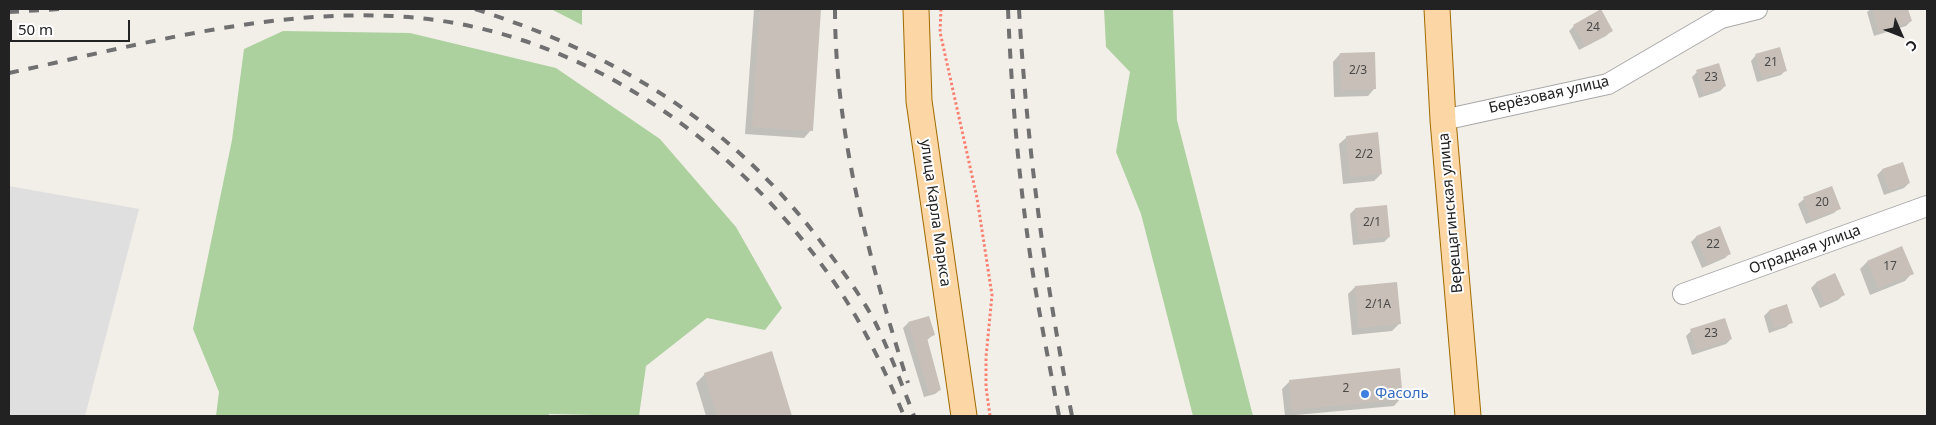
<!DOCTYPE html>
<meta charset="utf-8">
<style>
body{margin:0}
#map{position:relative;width:1936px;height:425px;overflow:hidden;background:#f2efe9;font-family:"Noto Sans",sans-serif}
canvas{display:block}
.frame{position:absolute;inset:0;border:10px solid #222;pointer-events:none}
.north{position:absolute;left:1876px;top:10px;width:50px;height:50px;-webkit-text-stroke:4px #fff;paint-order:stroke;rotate:134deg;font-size:14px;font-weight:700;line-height:20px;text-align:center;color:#222}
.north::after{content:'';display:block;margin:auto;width:18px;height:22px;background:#222;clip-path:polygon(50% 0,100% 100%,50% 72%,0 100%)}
.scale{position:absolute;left:10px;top:20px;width:120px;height:22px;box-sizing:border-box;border:2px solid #222;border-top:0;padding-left:6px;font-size:15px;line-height:18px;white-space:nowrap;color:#222;-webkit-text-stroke:4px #fff;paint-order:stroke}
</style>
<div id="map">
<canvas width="1936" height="425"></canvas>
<div class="frame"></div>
<div class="north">С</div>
<div class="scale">50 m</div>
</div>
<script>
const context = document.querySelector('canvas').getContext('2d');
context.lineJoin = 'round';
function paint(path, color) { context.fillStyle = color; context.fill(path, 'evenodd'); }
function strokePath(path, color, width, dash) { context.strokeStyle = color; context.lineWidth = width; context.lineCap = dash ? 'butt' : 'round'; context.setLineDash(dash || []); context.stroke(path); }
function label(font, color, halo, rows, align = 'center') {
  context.font = font + ' "Noto Sans",sans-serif'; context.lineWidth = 4; context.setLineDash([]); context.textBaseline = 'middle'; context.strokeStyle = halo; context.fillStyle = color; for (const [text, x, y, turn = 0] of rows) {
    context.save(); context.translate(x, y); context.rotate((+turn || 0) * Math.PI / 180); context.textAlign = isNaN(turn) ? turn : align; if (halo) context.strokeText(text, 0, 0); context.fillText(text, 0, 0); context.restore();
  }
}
paint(new Path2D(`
 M9,186L139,209L85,416H9Z`), '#e0dfdf');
paint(new Path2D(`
 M551,9H582V25Z
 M1104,9H1173L1177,120L1253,416H1193L1141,214L1116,152L1130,72L1106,47Z
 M283,31L410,33L556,68L660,139L736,227L782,308L765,330L707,318L646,366L639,416L549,414L548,416H216L219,392L193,329L232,140L244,49Z`), '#add19e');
paint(new Path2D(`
 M754,9H819L811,130L804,138L745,134Z
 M1871,9H1907L1911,21L1906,26L1874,36L1867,12Z
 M1574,26L1611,31L1606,36L1579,50L1569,31Z
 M1340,54L1375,88L1368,96L1334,97L1333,62Z
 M1756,55L1786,70L1781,75L1757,82L1751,61Z
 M1697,72L1725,86L1720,91L1699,98L1692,77Z
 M1347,137L1381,174L1374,181L1343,184L1339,144Z
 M1882,170L1909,183L1904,188L1884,195L1877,175Z
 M1832,188L1839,208L1834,213L1806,224L1798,204L1804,199Z
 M1355,209L1389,237L1384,242L1353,245L1350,214Z
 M1720,228L1730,253L1725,258L1702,268L1691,242L1696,237Z
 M1902,248L1912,273L1905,281L1870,295L1860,269L1867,262Z
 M1834,275L1843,295L1838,300L1820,308L1811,288L1816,283Z
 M1355,287L1400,323L1392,331L1352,335L1348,294Z
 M1786,306L1791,322L1786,327L1769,333L1764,316L1769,311Z
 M908,323L933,335L926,341L940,390L935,394L924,397L903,328Z
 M1691,331L1731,339L1726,344L1692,355L1686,336Z
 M705,374L790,414L788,416H706L696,383Z
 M1290,381L1401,398L1394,406L1285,416L1282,389Z`), '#0003');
paint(new Path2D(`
 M760,9H821L813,131L752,127Z
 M1601,9L1613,31L1585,46L1573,25Z
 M1872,9H1908L1912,21L1879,32Z
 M1780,47L1787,71L1762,78L1755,54Z
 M1375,52L1376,89L1341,90L1340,53Z
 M1719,63L1726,86L1704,94L1696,70Z
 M1378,132L1382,174L1350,177L1346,136Z
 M1903,162L1910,183L1889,190L1882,169Z
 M1832,186L1841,209L1811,220L1803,197Z
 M1387,205L1390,237L1358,240L1355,208Z
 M1720,226L1731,254L1707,264L1696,236Z
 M1902,246L1914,274L1878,288L1867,261Z
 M1835,273L1845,295L1825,304L1816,282Z
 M1397,282L1401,324L1359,328L1355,286Z
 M1787,304L1793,323L1774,328L1769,310Z
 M929,316L935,335L927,338L941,390L929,393L908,322Z
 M1725,318L1732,339L1697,351L1690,329Z
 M772,351L792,416H717L704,373Z
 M1400,368L1403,399L1292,410L1289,380Z`), '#c7bfb8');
const minor = new Path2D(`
 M1443,120L1608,84L1721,18L1757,9
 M1683,294L1927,206`);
const major = new Path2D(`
 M916,9L919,101L964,416
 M1437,9L1443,120L1468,416`);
strokePath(minor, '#a9a9a9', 22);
strokePath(major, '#a06b00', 27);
strokePath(new Path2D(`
 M941,9L940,32L977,198L992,295L986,357V387L990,416`), '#fa8072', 3, [2.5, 2.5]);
strokePath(minor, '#fff', 20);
strokePath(major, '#fcd6a4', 25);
strokePath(new Path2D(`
 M475,9C615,54 727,120 818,238C838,265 859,292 875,322C890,352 902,385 914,416
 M835,9C835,135 870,263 908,383
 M1008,9C1012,109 1022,217 1040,315C1046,349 1053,383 1059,416
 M1019,9C1027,146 1045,282 1072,416
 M9,12L61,9
 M9,73C134,46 263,10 392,16C573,24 734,137 834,282C863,324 885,370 904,416`), '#707070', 4, [10, 10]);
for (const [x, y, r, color] of [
 [1365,394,5,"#3f7fe0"]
]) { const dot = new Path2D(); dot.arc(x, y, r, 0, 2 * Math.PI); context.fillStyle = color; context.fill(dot); strokePath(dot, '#fff', 2); }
label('12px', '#4b4948', null, [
 ["24",1593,28],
 ["21",1771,63],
 ["2/3",1358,71],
 ["23",1711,78],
 ["2/2",1364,155],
 ["20",1822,203],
 ["2/1",1372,223],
 ["22",1713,245],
 ["17",1890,267],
 ["2/1А",1378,305],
 ["23",1711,334],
 ["2",1346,389]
]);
label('15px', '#222', '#fff', [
 ["Берёзовая улица",1549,95,-13],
 ["улица Карла Маркса",935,213,82],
 ["Верещагинская улица",1451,213,-95],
 ["Отрадная улица",1805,250,-20]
]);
label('15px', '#366cbe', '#fff', [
 ["Фасоль",1375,394]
], 'left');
</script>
